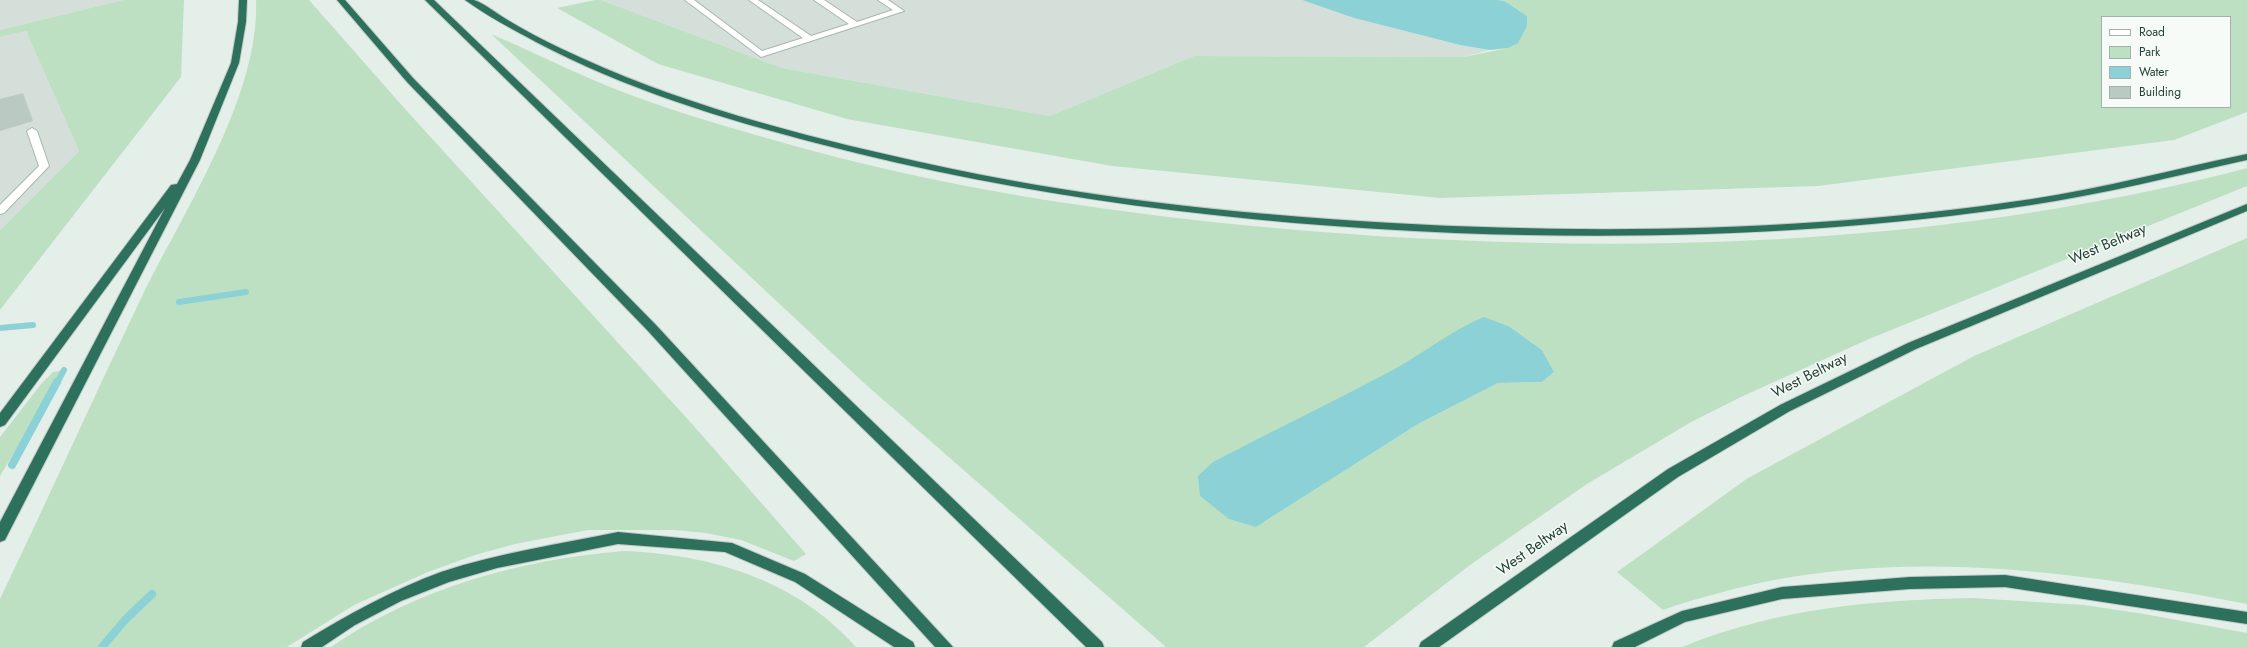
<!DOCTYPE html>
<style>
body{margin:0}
#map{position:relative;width:2247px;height:647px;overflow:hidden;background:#e5efe9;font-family:Jost,sans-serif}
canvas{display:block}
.legend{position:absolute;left:2101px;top:16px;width:130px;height:92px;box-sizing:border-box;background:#f6fbf8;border:1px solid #a2b1ab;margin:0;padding:5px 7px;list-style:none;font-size:12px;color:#234237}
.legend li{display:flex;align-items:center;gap:8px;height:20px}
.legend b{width:20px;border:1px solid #a2b1ab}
</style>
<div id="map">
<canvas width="2247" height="647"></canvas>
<ul class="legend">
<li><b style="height:5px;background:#fff"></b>Road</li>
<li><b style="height:11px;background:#bde0c3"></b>Park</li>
<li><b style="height:11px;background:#8bd1d5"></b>Water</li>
<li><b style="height:11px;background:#bacac2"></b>Building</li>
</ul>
</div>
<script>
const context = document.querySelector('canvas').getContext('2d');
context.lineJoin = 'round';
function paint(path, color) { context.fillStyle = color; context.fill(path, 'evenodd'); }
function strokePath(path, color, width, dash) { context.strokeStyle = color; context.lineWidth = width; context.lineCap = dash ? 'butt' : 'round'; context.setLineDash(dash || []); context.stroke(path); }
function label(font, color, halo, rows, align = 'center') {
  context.font = font + ' Jost,sans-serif'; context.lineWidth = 3; context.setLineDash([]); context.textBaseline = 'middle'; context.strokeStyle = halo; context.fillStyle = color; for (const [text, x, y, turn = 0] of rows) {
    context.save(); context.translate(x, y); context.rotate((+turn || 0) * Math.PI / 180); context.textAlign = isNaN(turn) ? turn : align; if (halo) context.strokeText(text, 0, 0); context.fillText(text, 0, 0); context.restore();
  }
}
paint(new Path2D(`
 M0,0H123L0,30Z
 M601,0H1302L1354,18L1460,45L1490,50L1464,57L1194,56L1050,116L782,68Z
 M26,31L79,151L0,230V37Z`), '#d3dfd8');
paint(new Path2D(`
 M123,0H184L181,77L0,310V230L79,151L26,31L0,37V30Z
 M256,0H309L406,110L693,425L806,554L794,561L741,540L706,533L674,530H588L515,544L475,555L428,572L354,605L287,647H0V599C49,497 95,394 144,292C185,210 260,94 256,0Z
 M595,0H601L782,68L1050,116L1194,56L1464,57L1508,48L1504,1L1497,0H2247V112L2174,140L1818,186L1440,198L1112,166L847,119L658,64L557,8ZM2102,17H2230V107H2102Z
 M491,34C527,49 562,67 598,82C655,106 717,124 777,141C950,191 1130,216 1309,231C1556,251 1808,250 2053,209C2119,198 2183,185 2247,168V186L1869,339L1743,396L1693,421L1587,484L1470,565L1364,647H1166L864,383ZM1510,327L1542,350L1554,372L1542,382L1498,383L1418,424L1256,527L1390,372L1434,347Z
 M2247,238V604C2079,572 1906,547 1738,588C1712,595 1687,601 1663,610L1617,572L1748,478L1974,356Z
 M64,370L0,476V437L42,383L53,372Z
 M623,551C710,554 797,580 856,647H331C418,587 520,560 623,551Z
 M1973,598L2084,605L2144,614L2247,633V647H1682C1778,608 1871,600 1973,598Z`), '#bde0c3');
paint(new Path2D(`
 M1302,0H1497L1504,1L1527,16V26L1518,43L1508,48L1490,50L1460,45L1354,18Z
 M1484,317L1510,327L1542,350L1554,372L1542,382L1498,383L1418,424L1256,527L1229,519L1200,496L1198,476L1213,462C1272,431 1331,403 1389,372C1422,355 1451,330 1484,317Z`), '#8bd1d5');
strokePath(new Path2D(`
 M179,302L246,292
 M0,328L33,325
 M57,383L64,370`), '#8bd1d5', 6);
strokePath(new Path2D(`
 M12,465L57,382
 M102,647L125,620L152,594`), '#8bd1d5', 8);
paint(new Path2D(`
 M23,93L33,121L0,131V99Z`), '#bacac2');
const minor = new Path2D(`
 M685,0H694L762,51L803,38L749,0H758L811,36L849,24L814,0H824L857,22L893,10L878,0H888L904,11L761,57Z
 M32,128L37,131L49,166L4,213L0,214V205L39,166L27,131Z`);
const highway = new Path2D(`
 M239,0H247L246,22L239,63L200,160L7,536L5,540L0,542V522L165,208L5,425L0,427V413L171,185L177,184L190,160L231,63L238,22Z
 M337,0H345L413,78L656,325L953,647H935L648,331L407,82Z
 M425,0H434L1102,642L1104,647H1086Z
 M465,0C468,0 471,0 474,0C484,3 496,13 506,19C524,30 543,40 562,49C675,103 798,135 920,162C1075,197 1233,214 1392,223C1605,235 1820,231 2032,199C2104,188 2175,169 2247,154V160C2175,176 2104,194 2031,205C1841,234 1647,240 1455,233C1240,224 1028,198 820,144C723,119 625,89 536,42C512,29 487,16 465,0Z
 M2247,204V211L1916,349L1790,411L1678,477L1439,647H1419L1421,642L1668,469L1780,405L1908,343Z
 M618,532L732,543L805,574L913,642L915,647H894L795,582L725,552L618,544L497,568L449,582L401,601L355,625L322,647H301L303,642C347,615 392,590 441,572C498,553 559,544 618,532Z
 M2005,575L2247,612V624L2005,587L1910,589L1782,599L1685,622L1635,647H1612L1614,642L1682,611L1782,587L1910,577Z`);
strokePath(minor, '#a7b8b0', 2);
strokePath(highway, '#c1cac7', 2);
paint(minor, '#fff');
paint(highway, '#2d705c');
label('15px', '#234237', '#f6fbf8', [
 ["West Beltway",2108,245,-23],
 ["West Beltway",1810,376,-27],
 ["West Beltway",1533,549,-35]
]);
</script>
